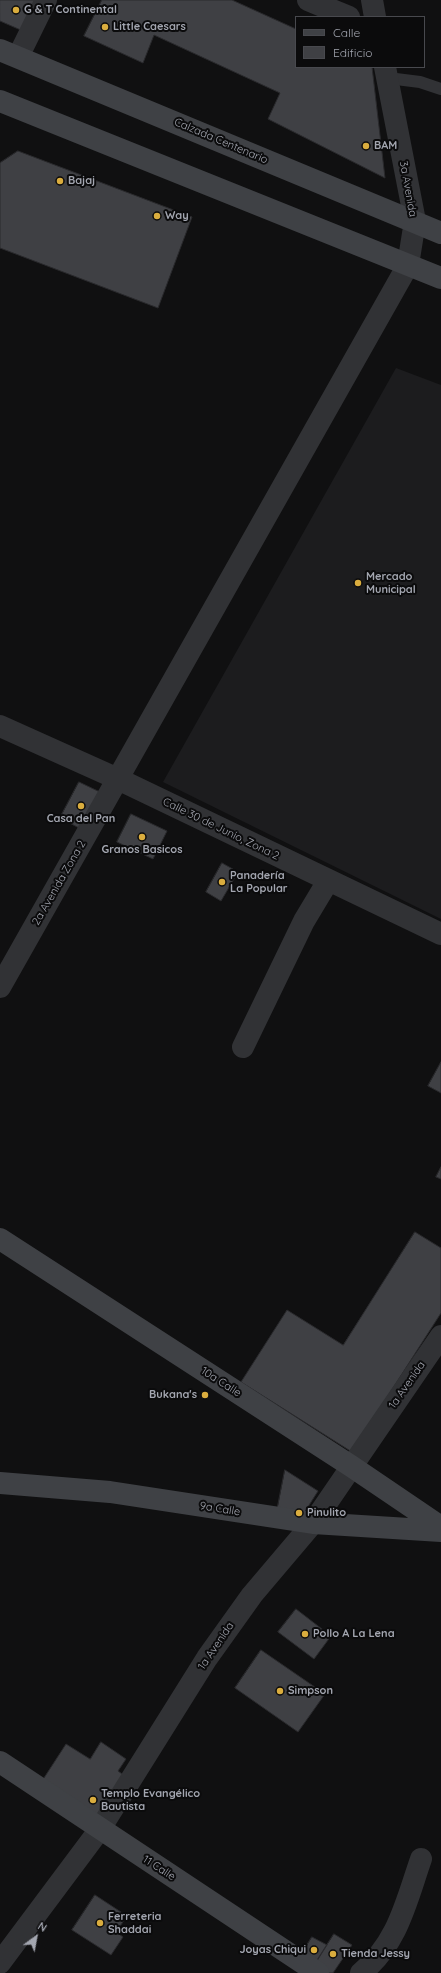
<!DOCTYPE html>
<meta charset="utf-8">
<style>
body{margin:0}
#map{position:relative;width:441px;height:1973px;overflow:hidden;background:#101011;font-family:Quicksand,sans-serif}
canvas{display:block}
.legend{position:absolute;left:295px;top:16px;width:130px;height:52px;box-sizing:border-box;background:#0b0b0c;border:1px solid #48494e;margin:0;padding:5px 7px;list-style:none;font-size:12px;color:#a3a6b0}
.legend li{display:flex;align-items:center;gap:8px;height:20px}
.legend b{width:20px;border:1px solid #48494e}
.north{position:absolute;left:16px;top:1917px;width:40px;height:40px;-webkit-text-stroke:3px #0b0b0c;paint-order:stroke;rotate:32deg;font-size:11px;font-weight:700;line-height:16px;text-align:center;color:#a3a6b0}
.north::after{content:'';display:block;margin:auto;width:14px;height:18px;background:#a3a6b0;clip-path:polygon(50% 0,100% 100%,50% 72%,0 100%)}
</style>
<div id="map">
<canvas width="441" height="1973"></canvas>
<ul class="legend">
<li><b style="height:5px;background:#3f4145"></b>Calle</li>
<li><b style="height:11px;background:#3f4044"></b>Edificio</li>
</ul>
<div class="north">N</div>
</div>
<script>
const context = document.querySelector('canvas').getContext('2d');
context.lineJoin = 'round';
function paint(path, color) { context.fillStyle = color; context.fill(path, 'evenodd'); }
function strokePath(path, color, width, dash) { context.strokeStyle = color; context.lineWidth = width; context.lineCap = dash ? 'butt' : 'round'; context.setLineDash(dash || []); context.stroke(path); }
function label(font, color, halo, rows, align = 'center') {
  context.font = font + ' Quicksand,sans-serif'; context.lineWidth = 4; context.setLineDash([]); context.textBaseline = 'middle'; context.strokeStyle = halo; context.fillStyle = color; for (const [text, x, y, turn = 0] of rows) {
    context.save(); context.translate(x, y); context.rotate((+turn || 0) * Math.PI / 180); context.textAlign = isNaN(turn) ? turn : align; if (halo) context.strokeText(text, 0, 0); context.fillText(text, 0, 0); context.restore();
  }
}
paint(new Path2D(`
 M396,368L441,385V919L163,782Z`), '#1c1c1e');
const building = new Path2D(`
 M0,0H36L23,31L0,21Z
 M102,0H232L296,29V67H372L385,178L268,119L280,93L154,35L143,63L84,36Z
 M18,151L192,217L158,308L0,248V163Z
 M79,782L102,793L83,830L60,818Z
 M131,814L167,831L153,859L117,842Z
 M222,863L238,872L221,901L206,892Z
 M441,1062V1093L428,1086Z
 M441,1167V1179L436,1177Z
 M415,1232L441,1248V1313L352,1452L241,1382L287,1310L343,1345Z
 M285,1470L318,1491L299,1521L276,1516Z
 M296,1609L331,1636L314,1659L278,1632Z
 M261,1650L325,1694L298,1732L235,1688Z
 M101,1742L126,1759L118,1771L129,1779L102,1820L42,1781L66,1744L90,1759Z
 M95,1895L127,1916L116,1932L123,1937L111,1955L72,1930Z
 M334,1934L352,1945L333,1973H329L315,1964Z
 M312,1937L327,1945L315,1964L301,1955Z`);
paint(building, '#3f4044');
strokePath(building, '#2a2a2d', 1);
strokePath(new Path2D(`
 M388,78L420,82L441,89`), '#313235', 12);
strokePath(new Path2D(`
 M308,0L349,17
 M372,0L375,17
 M18,57L46,0
 M0,726L118,779L441,934
 M0,987L408,265L415,221L385,67
 M243,1047L304,921L328,881
 M0,1963L100,1829L207,1658L252,1595L313,1523L441,1336
 M361,1973C398,1943 406,1902 421,1859`), '#313235', 22);
strokePath(new Path2D(`
 M0,50L441,233
 M0,101L441,278
 M0,1239L351,1466L441,1527
 M0,1483L110,1492L313,1523L441,1531
 M0,1762L318,1973`), '#3f4145', 22);
for (const [x, y, r, color] of [
 [16,10,4,"#daad3e"],
 [105,27,4,"#daad3e"],
 [366,146,4,"#daad3e"],
 [60,181,4,"#daad3e"],
 [157,216,4,"#daad3e"],
 [358,583,4,"#daad3e"],
 [81,806,4,"#daad3e"],
 [142,837,4,"#daad3e"],
 [222,882,4,"#daad3e"],
 [205,1395,4,"#daad3e"],
 [299,1513,4,"#daad3e"],
 [305,1634,4,"#daad3e"],
 [280,1691,4,"#daad3e"],
 [93,1800,4,"#daad3e"],
 [100,1923,4,"#daad3e"],
 [314,1950,4,"#daad3e"],
 [333,1954,4,"#daad3e"]
]) { const dot = new Path2D(); dot.arc(x, y, r, 0, 2 * Math.PI); context.fillStyle = color; context.fill(dot); strokePath(dot, '#0b0b0c', 1.5); }
label('bold 11px', '#a3a6b0', '#0b0b0c', [
 ["G & T Continental",24,10],
 ["Little Caesars",113,27],
 ["BAM",374,146],
 ["Bajaj",68,181],
 ["Way",165,216],
 ["Mercado",366,577],
 ["Municipal",366,590],
 ["Casa del Pan",81,819,"center"],
 ["Granos Basicos",142,850,"center"],
 ["Panadería",230,876],
 ["La Popular",230,889],
 ["Bukana's",197,1395,"right"],
 ["Pinulito",307,1513],
 ["Pollo A La Lena",313,1634],
 ["Simpson",288,1691],
 ["Templo Evangélico",101,1794],
 ["Bautista",101,1807],
 ["Ferreteria",108,1917],
 ["Shaddai",108,1930],
 ["Joyas Chiqui",306,1950,"right"],
 ["Tienda Jessy",341,1954]
], 'left');
label('11px', '#a3a6b0', '#0b0b0c', [
 ["Calzada Centenario",221,141,23],
 ["3a Avenida",408,189,80],
 ["Calle 30 de Junio, Zona 2",221,829,26],
 ["2a Avenida Zona 2",59,883,-60],
 ["10a Calle",221,1382,33],
 ["1a Avenida",407,1385,-55],
 ["9a Calle",220,1509,9],
 ["1a Avenida",216,1646,-56],
 ["11 Calle",159,1868,33]
]);
</script>
